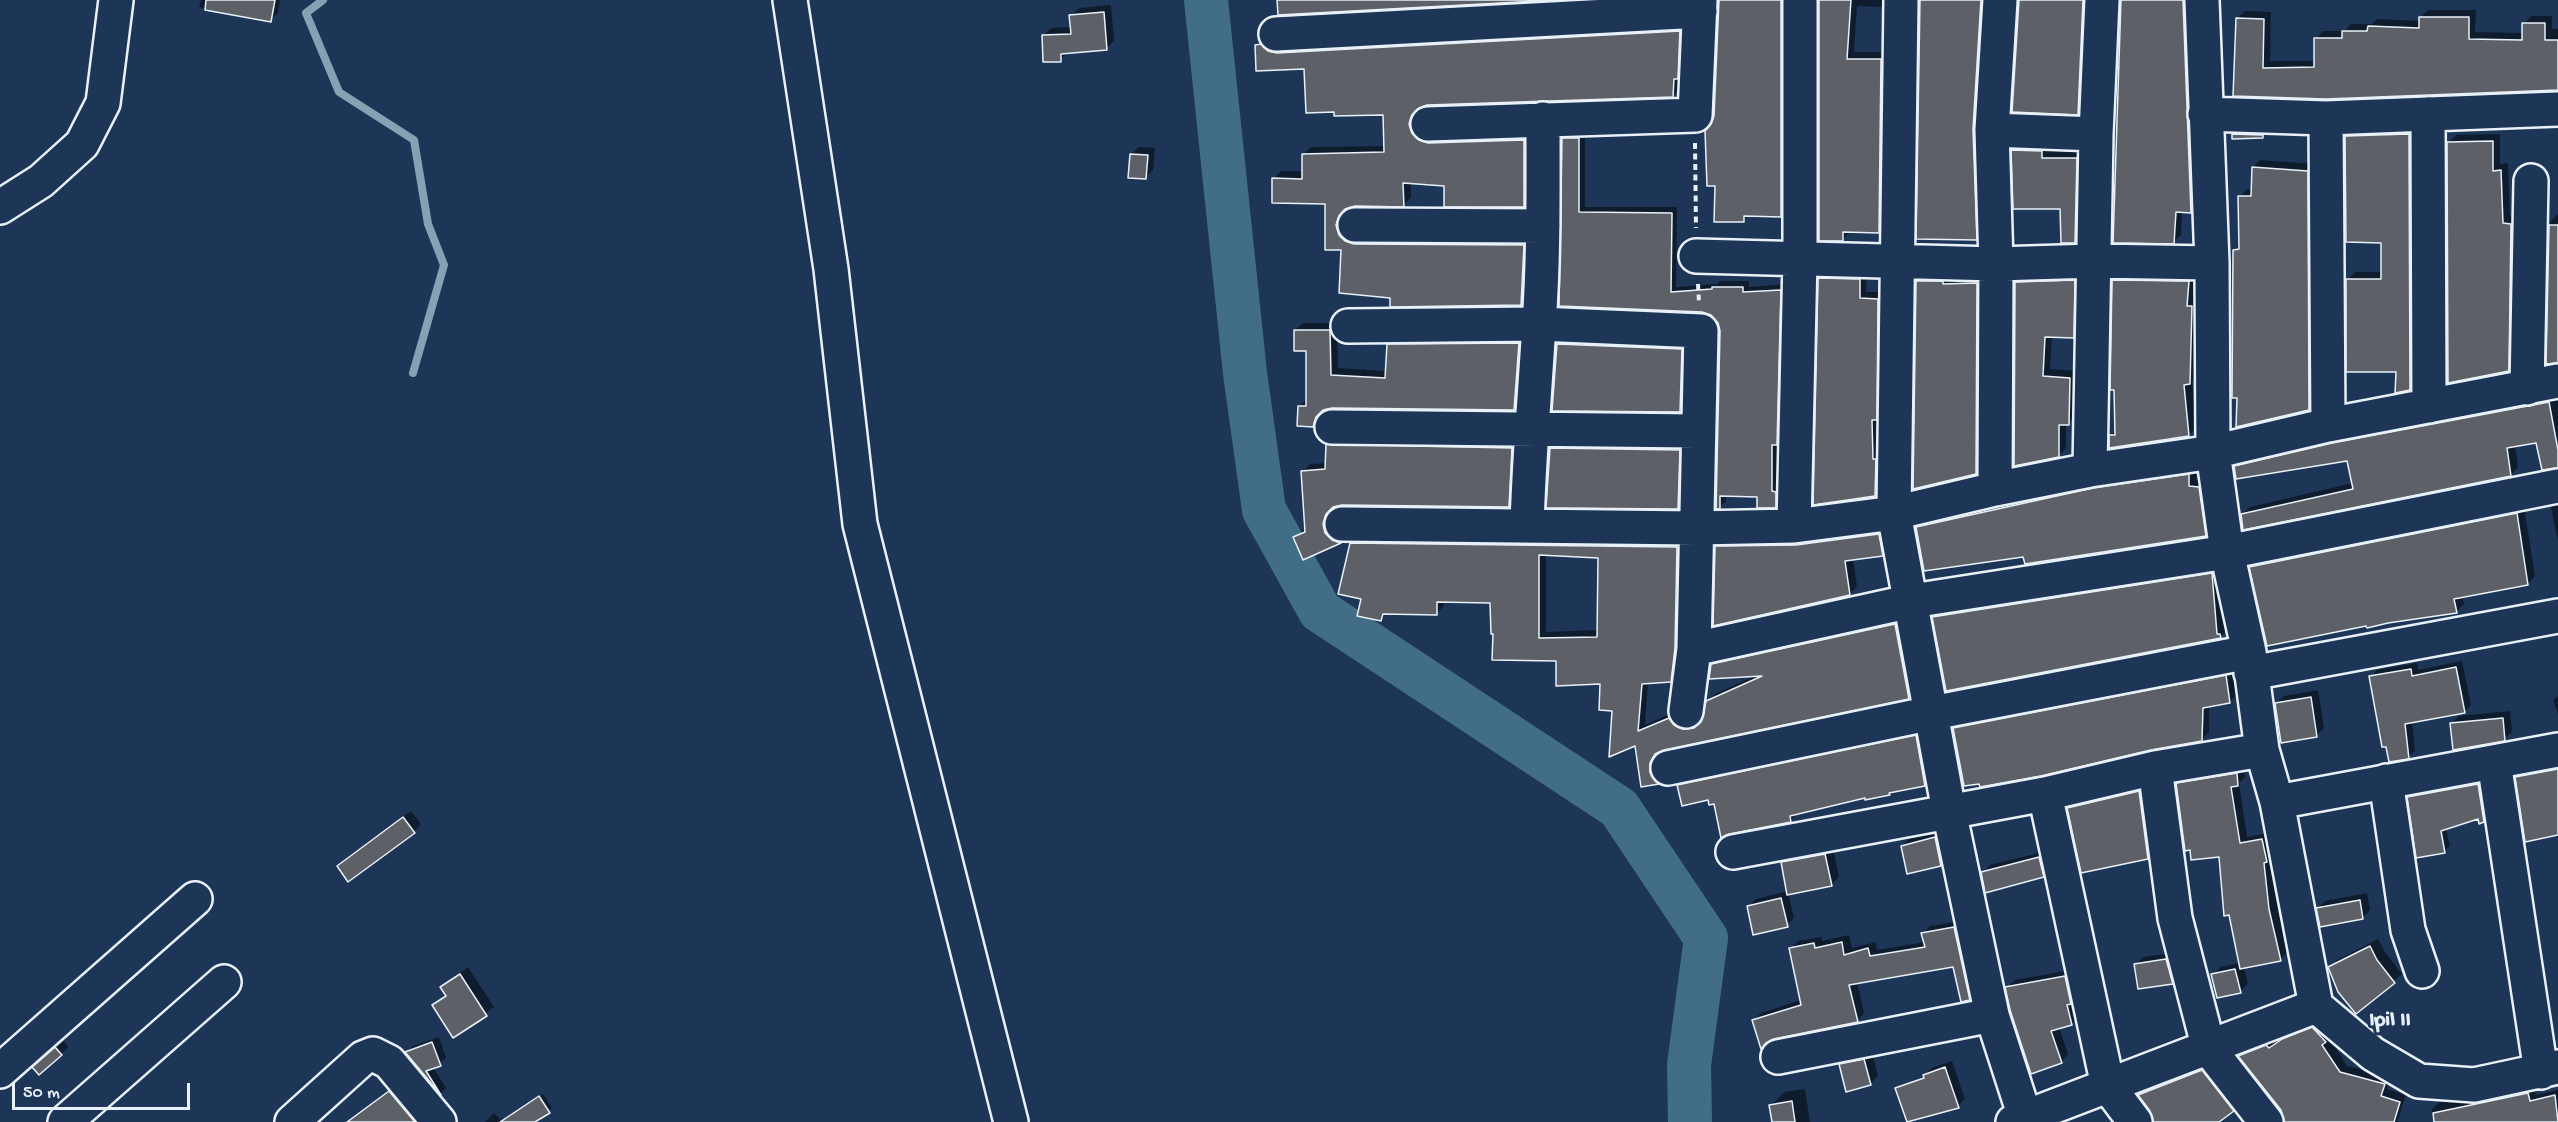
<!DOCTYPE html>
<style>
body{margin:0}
#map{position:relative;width:2558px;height:1122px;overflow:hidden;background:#1d3557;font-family:"Gochi Hand",sans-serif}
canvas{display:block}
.scale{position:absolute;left:12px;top:1083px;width:178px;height:27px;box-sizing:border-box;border:3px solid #e8f1f8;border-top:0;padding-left:8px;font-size:18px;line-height:21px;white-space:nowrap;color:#e8f1f8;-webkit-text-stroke:4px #1d3557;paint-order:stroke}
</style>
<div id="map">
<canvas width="2558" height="1122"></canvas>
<div class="scale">50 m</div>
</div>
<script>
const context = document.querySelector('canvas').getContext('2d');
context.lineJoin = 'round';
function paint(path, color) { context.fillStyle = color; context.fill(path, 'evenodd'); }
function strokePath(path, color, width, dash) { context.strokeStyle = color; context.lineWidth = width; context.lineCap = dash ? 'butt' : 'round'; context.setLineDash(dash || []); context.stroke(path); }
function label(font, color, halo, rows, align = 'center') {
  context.font = font + ' "Gochi Hand",sans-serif'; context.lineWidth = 6; context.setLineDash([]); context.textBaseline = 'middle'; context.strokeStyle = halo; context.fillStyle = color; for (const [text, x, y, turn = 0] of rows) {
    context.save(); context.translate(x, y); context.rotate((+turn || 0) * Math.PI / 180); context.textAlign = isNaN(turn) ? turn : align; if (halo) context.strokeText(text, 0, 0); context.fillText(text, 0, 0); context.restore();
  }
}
paint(new Path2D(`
 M201,0H280L278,13L270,20L199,7Z
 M1720,0H1788V208L1781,215L1750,214L1743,221L1717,184L1713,125L1715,116Z
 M1820,0H1889L1882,7L1857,6L1854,52H1888L1886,224L1878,232H1850L1842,240Z
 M1921,0H1988L1983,231L1976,238Z
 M2020,0H2090L2085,105L2078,113Z
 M2122,0H2190L2198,204L2191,211H2182L2181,235L2173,242Z
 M1111,5L1114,41L1106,49L1068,52L1060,60L1044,35L1051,28L1072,27L1071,16L1079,8Z
 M2428,10H2476L2475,32L2524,33V24L2531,16H2552V29H2558V89L2235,95L2237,19L2245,11L2271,12L2270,61H2316V39L2323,31H2345L2351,24H2372L2377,19L2420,21V18Z
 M1687,24L1680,88L1673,95L1427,104L1419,106L1416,116L1531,133V198L1524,206L1446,185L1411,182V197L1404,205H1354L1346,207L1343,217L1531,238L1528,296L1521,304L1392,297L1342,248L1326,202L1274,178L1281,171H1304L1303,155L1311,147L1385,146L1384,113L1305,67L1258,70L1256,45L1264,38ZM1262,44L1275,55L1262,48ZM1348,240L1362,244L1361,247L1348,243Z
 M2241,127L2269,129L2262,137L2234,134Z
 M2416,127L2417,381L2409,389L2347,280L2355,272H2382L2383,242L2346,137L2354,129Z
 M1585,132V207H1677L1676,287L1718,284L1720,281H1749V287L1786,284L1783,437L1778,442L1777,486H1782L1781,500L1775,506L1759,495H1726V501L1719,507L1721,331L1719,322L1712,314L1702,311L1560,305L1563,139L1570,133Z
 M2500,134V164L2508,163L2510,216L2518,217L2516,362L2508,370L2448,143L2456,135Z
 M2020,143L2049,144V151L2084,152L2082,234L2075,241L2062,208L2013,150Z
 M1139,147L1155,148L1153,170L1145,178L1131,154Z
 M2260,160L2315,164L2316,401L2308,409L2234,250L2241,244L2240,197L2247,189H2253V167Z
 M2558,214V362L2548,363L2550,222Z
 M1827,271L1867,272L1866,292H1885L1882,487L1875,495L1820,279Z
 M2082,273L2081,329L2073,337L2052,336L2050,369L2077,371L2076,416L2066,424V448L2058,456L2016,283L2024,275Z
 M2121,273L2195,274L2194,299H2198L2197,375L2192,381L2196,428L2189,435L2111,436L2116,430L2114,281Z
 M1925,274L1984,277L1983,465L1976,473L1917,281Z
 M1303,323H1337L1338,368L1387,371L1388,345L1396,337L1526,336L1521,401L1514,409L1332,407L1323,409L1320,418L1313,425L1299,406L1308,398V349L1295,330Z
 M1566,337L1689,342L1687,403L1680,411L1558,344Z
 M2558,395V467L2538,441L2515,445L2518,467L2511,475L2242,514L2250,507L2353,483L2349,460L2236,467L2243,459L2341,436Z
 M1335,437L1519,441L1516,498L1508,506L1342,504L1333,506L1330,516L1347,535L1340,541L1304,558L1295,537L1306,528L1303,472L1310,464L1327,463V445Z
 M1559,441L1687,443L1685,500L1678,508L1551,449Z
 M2196,468V479L2206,480L2213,527L2205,535L2025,555L1917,528L1925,520L2102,482Z
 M2558,500V541L2551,507Z
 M2524,507L2535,576L2528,584L2462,596L2464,604L2456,612L2251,567L2259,560Z
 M1886,527L1890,547L1882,554L1853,559L1857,586L1850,594L1716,547L1724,539Z
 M1359,536L1684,540L1678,673L1670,680L1648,682L1645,725L1676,711L1691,723L1703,721L1708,702L1715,694L1757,675L1712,665L1720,657L1903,617L1916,690L1908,697L1659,751L1657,764L1665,775L1658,782L1642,785L1636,744L1613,710L1602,683L1557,660L1495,633L1492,602L1444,601V606L1436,614L1388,613L1381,620L1363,598L1351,544ZM1546,554L1600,556L1598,630L1546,632Z
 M2220,567L2224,627H2227L2228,629L2220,637L1934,617L1941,610Z
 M2462,661L2471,705L2464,712L2412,721L2415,751L2408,757L2371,677L2377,670L2417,663L2418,670Z
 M2233,669L2237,694L2230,702L2209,705V732L2201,740L1954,729L1962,721Z
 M2318,690L2324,728L2317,735L2276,703L2284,696Z
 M2558,696V714L2553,700Z
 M2510,711L2512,732L2504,739L2451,724L2459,716Z
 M1923,729L1932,777L1925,785L1892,791L1889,794L1866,796L1798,813L1790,821L1715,802L1679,786L1686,778Z
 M2558,764V838L2517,778L2524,770Z
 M2244,767L2245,777L2239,783L2247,837L2269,833L2276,901L2287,952L2280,960L2244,967L2248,984L2240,991L2213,975L2221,967L2241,963L2220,855L2178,784L2185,777Z
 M2484,779L2489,815L2483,821L2479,817L2446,828L2450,846L2444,851L2409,797L2415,792Z
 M2146,784L2155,850L2147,858L2069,808L2076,801Z
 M411,811L421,824L414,832L339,866Z
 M1943,830L1948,857L1941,864L1902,846L1910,838Z
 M1833,848L1839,877L1831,885L1788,893L1794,918L1787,925L1748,907L1756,899L1788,891L1782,863L1790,855Z
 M2047,851L2050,868L2043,875L1983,872L1990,865Z
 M2367,893L2370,910L2363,917L2318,908L2325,901Z
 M1962,921L1977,991L1969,999L1954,965L1857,982L1864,1013L1857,1021H1754L1761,1013L1801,1000L1790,949L1798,941L1822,937V941L1849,935L1852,948L1876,942L1877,950L1925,942L1923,934L1930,926Z
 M2378,939L2385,952L2402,974L2356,1012L2329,968L2337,960Z
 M2174,953L2179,975L2172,983L2136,965L2143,957Z
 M468,967L494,1007L454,1036L434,1005L447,994L442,987Z
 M2072,970L2079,1016L2072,1024L2059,1027L2068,1054L2061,1062L2007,988L2015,980Z
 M2320,1021L2347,1066L2391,1077L2387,1089L2406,1095L2397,1122H2286L2282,1110L2240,1056L2247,1049L2273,1039L2277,1042L2290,1033Z
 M439,1037L446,1058L433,1067L446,1088L441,1093L407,1052L413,1046Z
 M64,1041L68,1047L61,1054L42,1060Z
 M1872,1052L1878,1076L1870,1084L1841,1065L1848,1057Z
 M1952,1061L1965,1099L1958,1106L1935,1115L1918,1081L1932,1068Z
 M2209,1064L2240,1103L2217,1122H2178L2140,1096L2147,1089Z
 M397,1085L427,1122H368L362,1113Z
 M2535,1087L2536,1095L2558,1090V1122H2433L2432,1109L2440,1102L2477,1099Z
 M1805,1089L1810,1122H1773L1771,1105L1785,1092Z
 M543,1094L552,1108L533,1122H485L494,1113L502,1121Z`), '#0007');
strokePath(new Path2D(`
 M323,0L306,13L339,92L414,140L428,224L444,265L413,373`), '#84a2b4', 8);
strokePath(new Path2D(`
 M1206,0L1245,373L1264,510L1320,611L1619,808L1706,938L1689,1065L1690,1122`), '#416e86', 44);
const building = new Path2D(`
 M206,0H275L271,22L205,10Z
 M1277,0H1557L1278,15Z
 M1719,0H1781V217L1744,216V222H1714L1715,186H1707L1705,131L1711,124L1714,116Z
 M1819,0H1851L1847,59H1881L1879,233L1843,232V241H1819Z
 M1920,0H1981L1973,129L1977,240L1916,239Z
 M2019,0H2083L2078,115L2012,112Z
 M2121,0H2183L2191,213L2176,212L2174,244L2113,243Z
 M1104,12L1107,50L1061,54V62H1043L1042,35L1071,34L1069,15Z
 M2419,17H2469V39L2522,40V23H2545V40H2558V90L2326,99L2233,96L2236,18L2264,19L2263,68L2314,67V38H2342V31H2367L2368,26L2419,28Z
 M1680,31L1678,79H1674L1673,97L1427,105L1419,108L1412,115L1409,124L1412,133L1419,140L1428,143L1524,140V207H1444V186L1403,183L1404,207L1355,206L1345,209L1339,216L1336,225L1339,235L1345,241L1354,244L1524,245L1521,305L1390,307V298L1339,293L1341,250H1325V204L1272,203V178L1302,179V154L1384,152L1383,115L1334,116V112L1306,113L1304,69L1256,71L1255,45L1261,44L1268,51L1277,53Z
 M2232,134L2263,135V138L2232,139Z
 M2409,134L2410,390L2395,393L2396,372H2346V279H2381V243L2346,242L2345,136Z
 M1562,138H1579V212L1672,213L1671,292L1712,289V287H1743V292L1781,290L1777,445H1772V491L1776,492V508H1757V497L1720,496V509H1716L1720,331L1718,323L1711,315L1702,312L1559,306Z
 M2493,141V171L2501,170L2503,223L2511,224L2509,371L2448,383L2447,142Z
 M2011,150L2042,151V158H2077L2075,243H2061L2060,209H2013Z
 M1130,154L1148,155L1146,179L1128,178Z
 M2252,167L2308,171L2309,410L2236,427L2237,398H2232L2233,250L2239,249L2238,196H2251Z
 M2549,225H2558V363L2546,364Z
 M1818,278L1860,279V298L1878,299L1877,420H1872L1873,459H1876L1875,496L1813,505Z
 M2075,280L2074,338L2045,337L2043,376L2070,378L2069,425H2059V457L2014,466L2015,282Z
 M2112,280L2189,281L2187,306H2192L2190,384L2184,385L2189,436L2109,448V435H2115L2114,390H2110Z
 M1916,281H1943V284L1977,283L1976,474L1913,489Z
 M1294,330H1330L1331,375L1385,378L1387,344L1519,343L1514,410L1332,408L1323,410L1316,417L1313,427L1297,426L1298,406H1306V351H1294Z
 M1557,344L1682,349L1680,412L1552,411Z
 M2549,402L2558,450V468L2542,470L2536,443L2507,448L2511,476L2243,530L2241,514L2353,489L2347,461L2236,479L2234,466L2332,443Z
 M1326,444L1512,448L1509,507L1342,505L1333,507L1326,514L1323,524L1325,533L1332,540L1341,543L1303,560L1293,537L1305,532L1301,471L1325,469Z
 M1550,448L1680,450L1678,509L1546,508Z
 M2189,474V486L2199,487L2206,536L2025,564L2023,557L1924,571L1916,527L2093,488Z
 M2517,513L2528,585L2454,599L2457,613L2388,623L2367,628L2366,626L2267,646L2249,567Z
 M1879,534L1883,556L1845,561L1850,595L1713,626L1715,546L1796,545Z
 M1350,543L1677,547L1675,648L1671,682L1642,684L1638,731L1669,718L1674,725L1683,729L1694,728L1701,722L1706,701L1762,676L1709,679L1711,664L1895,624L1909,699L1664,750L1655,754L1650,763V772L1659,784L1641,787L1635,746L1609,757L1612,711L1599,710L1600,684L1556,686V661L1492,660L1493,634H1491L1490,603L1437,602V615L1383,614L1381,621L1357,616L1361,599L1338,594ZM1539,555L1598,558L1597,637L1539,638Z
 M2212,573L2217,634H2220L2221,638L1946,691L1932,617Z
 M2456,667L2465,713L2405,724L2409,759L2389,762L2386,747H2382L2369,676L2411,669L2412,676Z
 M2226,675L2230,703L2203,708L2202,741L2151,750L2041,776L1980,787L1979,784L1964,786L1953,728Z
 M2311,697L2317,737L2281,743L2275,703Z
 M2503,718L2505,741L2453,750L2450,723Z
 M1916,735L1925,786L1889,793L1890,795L1865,800V798L1790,816L1791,822L1730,834L1721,838L1714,804L1709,805L1708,800L1682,806L1677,785Z
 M2558,769V835L2525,842L2515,777Z
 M2237,773L2238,786L2231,787L2240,843L2262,839L2267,862L2264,863L2269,909L2281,961L2240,969L2229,915L2224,916L2219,857L2191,860L2190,850L2185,851L2176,783Z
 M2478,784L2484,822L2479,824L2478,819L2441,831L2445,853L2416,858L2407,797Z
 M2139,791L2148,859L2081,873L2067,808Z
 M403,817L415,833L348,882L337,866Z
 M1935,837L1941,866L1907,874L1901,846Z
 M1825,854L1832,886L1787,895L1781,862Z
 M2039,857L2044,877L1985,893L1981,872Z
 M1781,898L1788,927L1753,935L1747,906Z
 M2360,900L2363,919L2320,927L2316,908Z
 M1954,927L1970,1000L1961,1002L1953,967L1849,985L1858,1022L1774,1039L1766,1043L1761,1049L1752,1020L1801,1005L1789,948L1814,943L1815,948L1842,942L1844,955L1868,948L1870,956L1925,947L1921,933Z
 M2370,946L2377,960L2395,983L2356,1014L2338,992L2328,967Z
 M2166,959L2173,984L2138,989L2134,964Z
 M2235,969L2241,993L2217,998L2211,974Z
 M460,974L487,1016L453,1038L432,1005L446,996L440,987Z
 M2065,976L2071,1004L2067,1005L2072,1025L2051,1031L2062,1063L2031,1074L2010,1010L2005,987Z
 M2312,1027L2326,1042L2322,1045L2340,1072L2385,1084L2381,1096L2400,1102L2394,1122H2284L2281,1110L2238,1056L2266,1045L2269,1048L2282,1039Z
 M432,1042L441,1066L426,1071L441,1095L405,1052Z
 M55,1047L62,1055L39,1075L32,1067Z
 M1864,1059L1871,1085L1846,1092L1839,1064Z
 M1945,1067L1959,1108L1907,1122L1895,1088L1924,1078L1923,1075Z
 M2202,1070L2234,1111L2219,1122H2153L2150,1111L2138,1095Z
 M389,1091L415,1122H347Z
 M2528,1093L2530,1101L2555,1095L2558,1122H2434L2433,1113Z
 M539,1096L550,1113L535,1122H500Z
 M1792,1101L1795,1122H1772L1769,1105Z`);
paint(building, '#5e6068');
strokePath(building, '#e8f1f8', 1.5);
const minor = new Path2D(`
 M790,0L831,269L860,524L1011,1122
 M1901,0L1894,513L1949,811L1992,1015L2025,1117L2028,1122
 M2202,0L2212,263L2213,452L2227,552L2249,652L2262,750L2277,802L2316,1006L2373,1054L2419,1081L2474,1085L2558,1067
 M1276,34L1700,11
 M2205,114L2326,118L2558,109
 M2428,114L2429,406
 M2326,118L2328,425
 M1428,124L1695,115L1700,0
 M1992,130L2096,134
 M0,207L41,181L82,144L103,103L116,0
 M1355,225L1543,226
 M1696,256L1996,264L2094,261L2212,263
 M1348,326L1539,324L1701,331L1694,649L1686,711
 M2527,388L2531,181
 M1332,427L1697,431
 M2090,470L2096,134L2102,0
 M1995,489L1996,264L1992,130L2000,0
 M1342,524L1696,528L1794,526L1894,513L1995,489L2090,470L2213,452L2328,425L2558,381
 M1527,525C1529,458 1535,391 1539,324C1544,256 1543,187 1543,119
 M1794,526L1800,258V0
 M1694,649L1912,601L2227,552L2558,486
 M2251,673L2558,616
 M2494,762L2541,1072
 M1668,768L1932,713L2249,652
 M2155,768L2175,918L2209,1049L2266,1122
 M2386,781L2408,930L2422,971
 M2045,794L2108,1086L2135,1122
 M2277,802L2558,750
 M1733,852L2045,794L2155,768L2262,750
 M1778,1057L1992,1015
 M0,1071L195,899
 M65,1122L224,982
 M292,1122L363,1058L373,1054L389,1062L439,1122
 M2013,1122L2316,1006`);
strokePath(minor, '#e8f1f8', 38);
strokePath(new Path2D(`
 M1695,143L1696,228
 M1698,284L1699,303`), '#e8f1f8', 4, [6, 4.5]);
strokePath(minor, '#1d3557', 33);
label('bold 22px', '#e8f1f8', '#1d3557', [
 ["Ipil II",2390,1022]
]);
</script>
